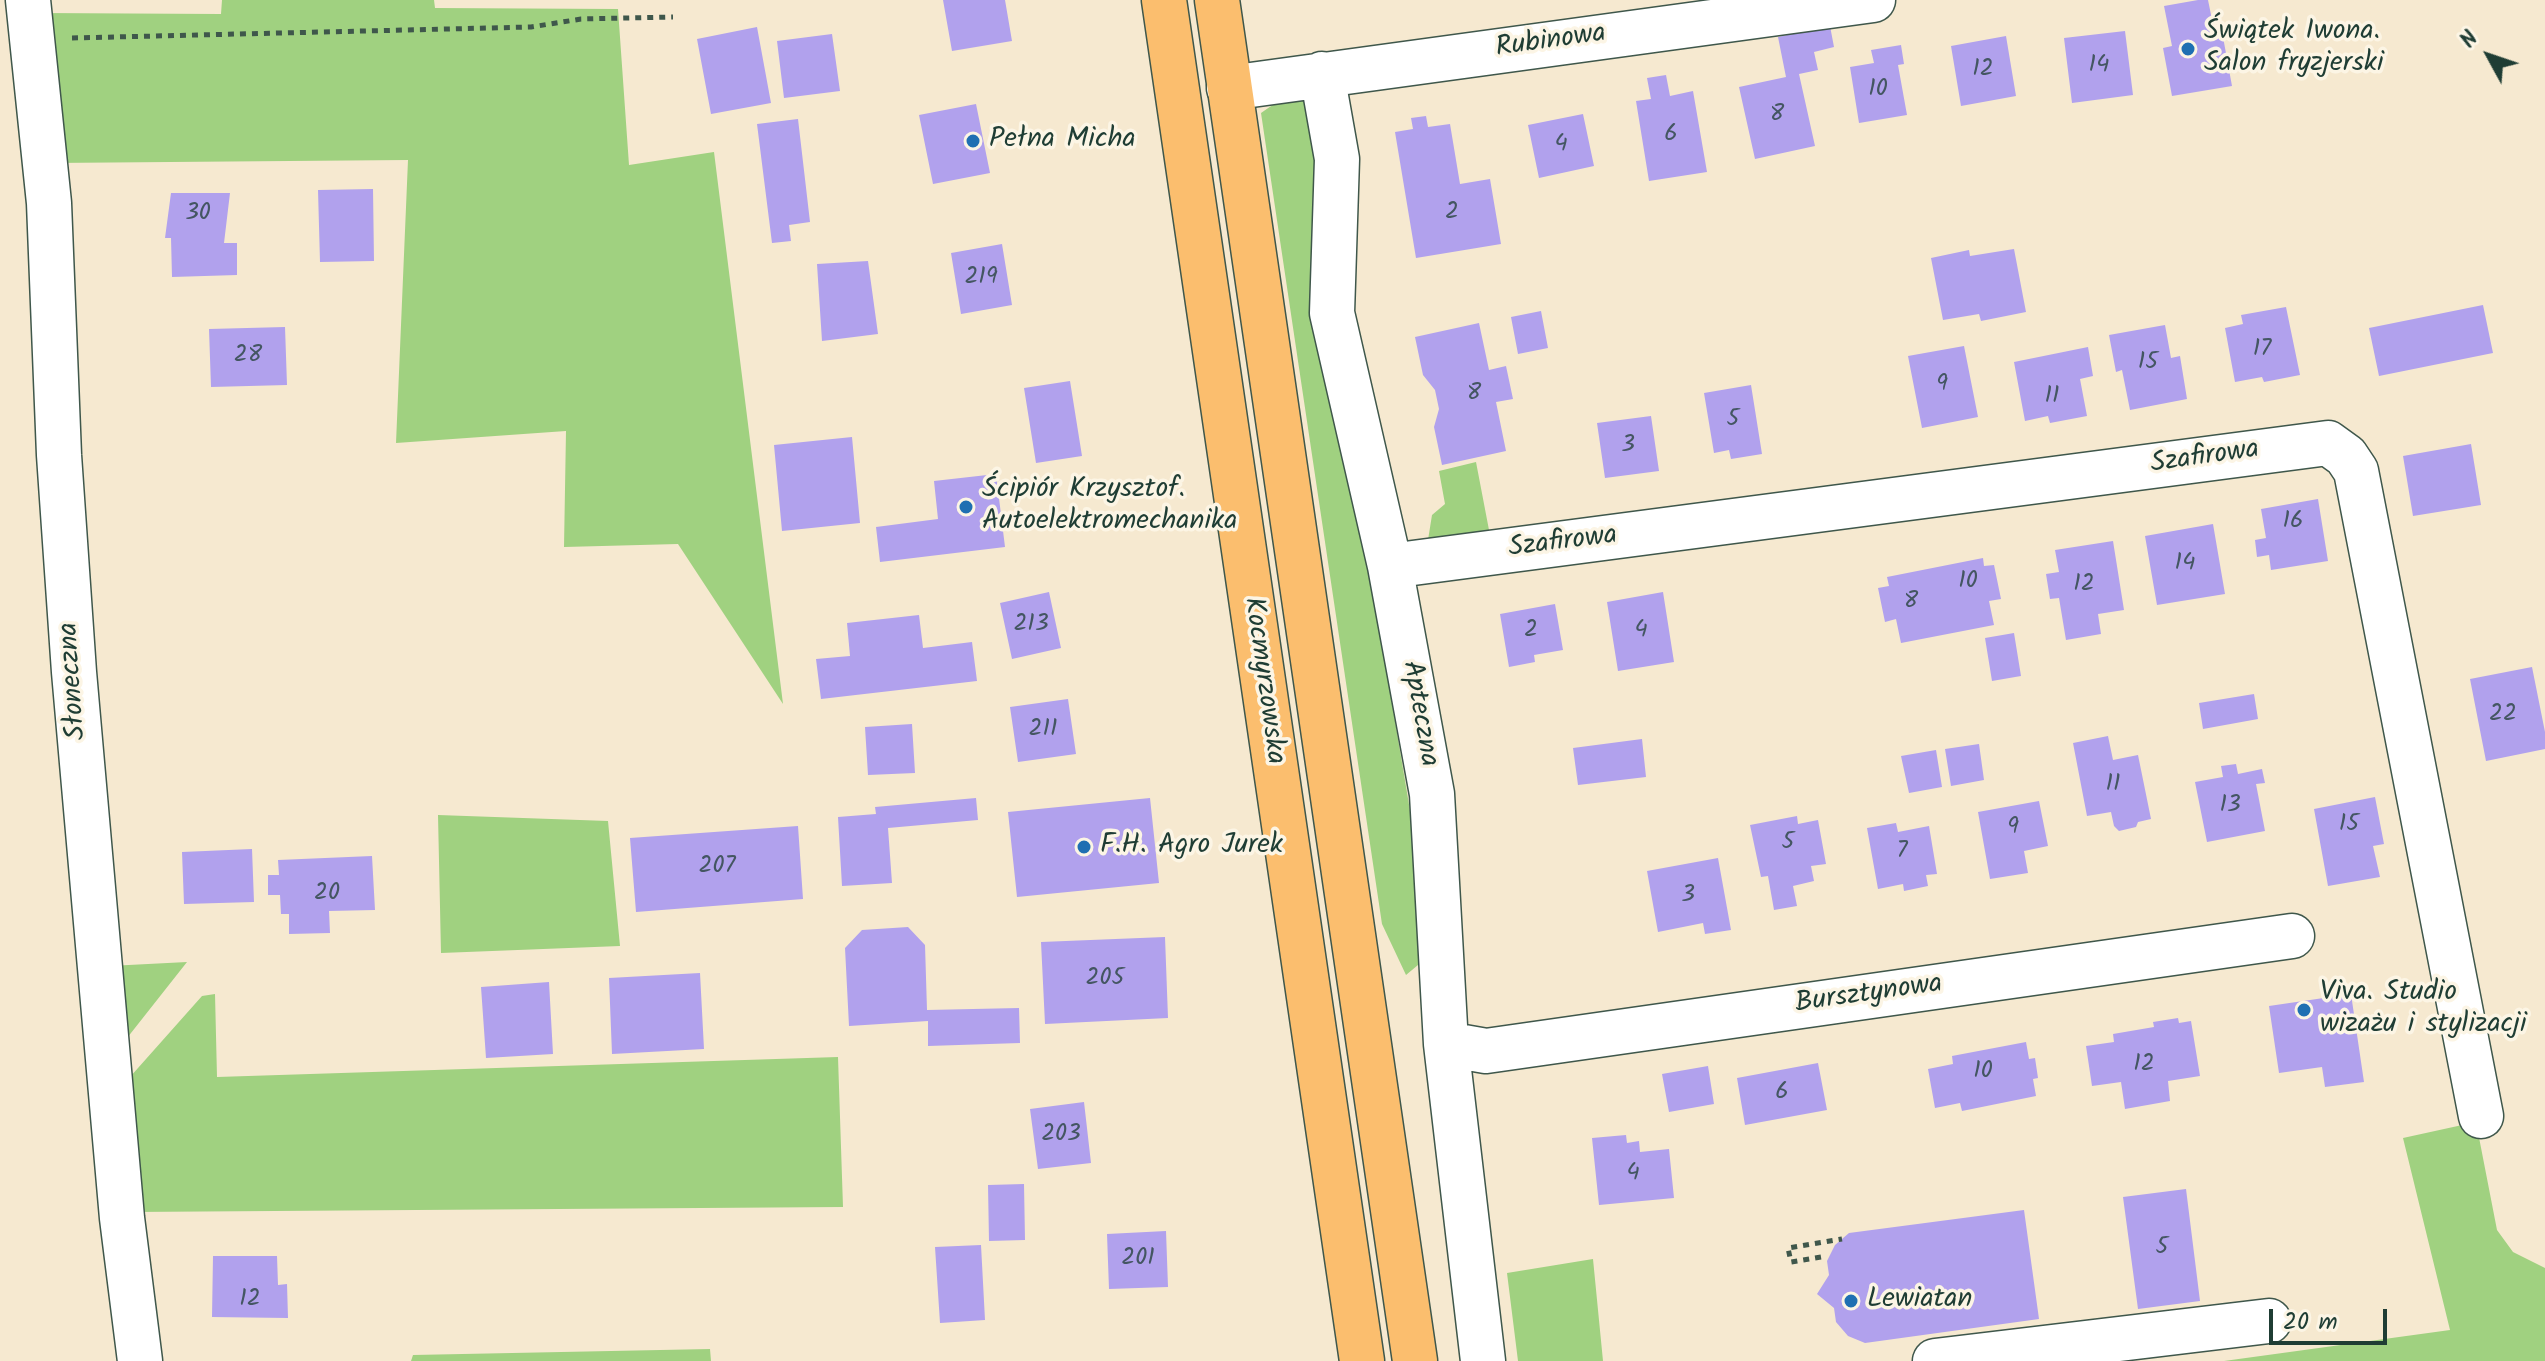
<!DOCTYPE html>
<meta charset="utf-8">
<style>
body{margin:0}
#map{position:relative;width:2545px;height:1361px;overflow:hidden;background:#f6e9d0;font-family:Kalam,sans-serif}
canvas{display:block}
.north{position:absolute;left:2449px;top:16px;width:80px;height:80px;-webkit-text-stroke:6px #fcf5e5;paint-order:stroke;rotate:310deg;font-size:22px;font-weight:700;line-height:32px;text-align:center;color:#1f3d34}
.north::after{content:'';display:block;margin:auto;width:28px;height:36px;background:#1f3d34;clip-path:polygon(50% 0,100% 100%,50% 72%,0 100%)}
.scale{position:absolute;left:2269px;top:1309px;width:118px;height:36px;box-sizing:border-box;border:4px solid #1f3d34;border-top:0;padding-left:10px;font-size:24px;line-height:28px;white-space:nowrap;color:#1f3d34;-webkit-text-stroke:6px #fcf5e5;paint-order:stroke}
</style>
<div id="map">
<canvas width="2545" height="1361"></canvas>
<div class="north">N</div>
<div class="scale">20 m</div>
</div>
<script>
const context = document.querySelector('canvas').getContext('2d');
context.lineJoin = 'round';
function paint(path, color) { context.fillStyle = color; context.fill(path, 'evenodd'); }
function strokePath(path, color, width, dash) { context.strokeStyle = color; context.lineWidth = width; context.lineCap = dash ? 'butt' : 'round'; context.setLineDash(dash || []); context.stroke(path); }
function label(font, color, halo, rows, align = 'center') {
  context.font = font + ' Kalam,sans-serif'; context.lineWidth = 7; context.setLineDash([]); context.textBaseline = 'middle'; context.strokeStyle = halo; context.fillStyle = color; for (const [text, x, y, turn = 0] of rows) {
    context.save(); context.translate(x, y); context.rotate((+turn || 0) * Math.PI / 180); context.textAlign = isNaN(turn) ? turn : align; if (halo) context.strokeText(text, 0, 0); context.fillText(text, 0, 0); context.restore();
  }
}
paint(new Path2D(`
 M222,0H434L435,8L618,9L629,165L714,152L783,704L678,544L564,547L566,431L396,443L408,160L52,163L39,13L221,14Z
 M1305,94L1319,162L1312,286L1329,400L1369,566L1420,870L1418,965L1406,975L1382,924L1261,113L1287,95Z
 M1476,462L1489,530H1495L1496,534L1428,540L1432,515L1445,504L1439,471Z
 M438,815L608,821L620,946L441,953Z
 M187,962L116,1052L109,966Z
 M215,994L217,1077L838,1057L843,1207L132,1212L122,1086L202,996Z
 M2476,1122L2497,1230L2513,1252L2545,1268V1361H2224L2450,1330L2403,1138Z
 M1593,1259L1603,1361H1518L1507,1273Z
 M710,1349L711,1361H411L413,1355Z`), '#a0d180');
paint(new Path2D(`
 M943,0H1005L1012,41L952,51Z
 M2198,0H2208L2216,39L2223,37L2232,86L2172,96L2163,48L2172,46L2164,6Z
 M1830,26L1834,47L1814,52L1818,70L1799,74L1815,146L1755,159L1739,87L1786,77L1778,37Z
 M757,27L771,103L711,114L697,39Z
 M2125,31L2133,95L2072,103L2064,38Z
 M832,34L840,91L784,98L777,41Z
 M2006,36L2016,96L1961,106L1951,46Z
 M1901,45L1904,64L1898,65L1907,115L1859,123L1850,67L1874,63L1871,50Z
 M1666,75L1670,96L1693,91L1707,172L1649,181L1636,101L1651,99L1647,78Z
 M976,104L990,173L933,184L919,115Z
 M1583,114L1594,166L1539,178L1528,125Z
 M1426,116L1428,127L1450,124L1460,184L1490,179L1501,244L1416,258L1395,132L1413,129L1411,118Z
 M798,119L810,222L789,225L791,241L772,243L757,124Z
 M373,189L374,261L320,262L318,190Z
 M171,193H230L224,243H237V275L172,277L171,238H165Z
 M1002,244L1012,305L961,314L951,253Z
 M2014,249L2026,312L1981,321L1979,314L1943,320L1931,258L1969,250L1970,256Z
 M868,261L878,334L822,341L817,264Z
 M2483,305L2493,353L2379,376L2369,328Z
 M2286,307L2300,375L2264,382L2262,377L2235,382L2225,328L2243,324L2241,315Z
 M1541,311L1548,348L1518,354L1511,317Z
 M1479,323L1489,370L1506,366L1513,399L1496,402L1506,451L1442,465L1434,427L1439,409L1435,390L1423,375L1415,337Z
 M2165,325L2171,358L2180,356L2187,399L2130,410L2122,370L2116,372L2109,335Z
 M285,327L287,385L211,387L209,329Z
 M1964,346L1978,417L1922,428L1908,356Z
 M2088,347L2093,376L2080,379L2087,416L2050,423L2048,416L2025,421L2014,362Z
 M1070,381L1082,456L1036,463L1024,388Z
 M1751,385L1762,454L1731,459L1729,450L1714,453L1704,393Z
 M1651,416L1659,471L1605,478L1597,423Z
 M852,437L860,523L782,531L774,445Z
 M2471,444L2481,505L2413,516L2403,456Z
 M996,474L1005,547L880,562L876,527L938,519L934,481Z
 M2318,499L2328,561L2271,570L2269,555L2257,557L2255,540L2266,538L2261,509Z
 M2213,524L2225,594L2157,605L2145,536Z
 M2113,541L2124,610L2098,614L2101,634L2066,640L2059,598L2050,599L2046,574L2059,572L2055,550Z
 M1983,558L1984,566L1994,565L2001,599L1989,601L1994,625L1901,643L1896,619L1885,622L1878,588L1889,586L1887,577Z
 M1049,592L1061,648L1012,659L1000,603Z
 M1663,592L1674,662L1618,671L1607,602Z
 M1555,604L1563,650L1534,655L1535,662L1509,667L1500,614Z
 M919,615L923,648L972,642L977,681L821,699L816,659L850,656L847,623Z
 M2014,633L2021,676L1992,681L1985,638Z
 M2532,667L2545,732V749L2486,761L2470,679Z
 M2254,694L2258,719L2203,729L2199,703Z
 M1068,699L1076,754L1018,762L1010,707Z
 M912,724L915,773L868,775L865,727Z
 M2108,736L2113,760L2138,755L2151,819L2138,822L2136,827L2119,831L2114,826L2111,812L2087,816L2073,743Z
 M1642,739L1646,777L1578,785L1573,748Z
 M1979,744L1984,780L1951,786L1945,749Z
 M1936,750L1942,787L1909,793L1901,756Z
 M2236,764L2238,774L2262,769L2265,783L2256,784L2265,831L2207,842L2195,782L2223,777L2221,766Z
 M2375,797L2384,844L2373,846L2380,877L2328,886L2314,809Z
 M976,798L978,820L888,828L892,883L842,886L838,817L876,814L875,807Z
 M1150,798L1159,883L1017,897L1008,812Z
 M2039,801L2048,846L2024,851L2028,873L1990,879L1978,812Z
 M1797,816L1798,824L1818,820L1826,864L1811,866L1814,881L1793,886L1797,906L1774,910L1768,876L1761,877L1750,825Z
 M1896,823L1898,832L1929,826L1937,874L1926,875L1928,886L1904,891L1903,884L1878,889L1867,828Z
 M798,826L803,899L636,912L630,838Z
 M252,849L254,902L184,904L182,852Z
 M372,856L375,910L329,911L330,933L289,934V914H281L280,895H268V875H279L278,860Z
 M1718,858L1731,930L1705,934L1703,923L1658,932L1647,871Z
 M908,927L925,945L927,1010L1019,1008L1020,1043L928,1046V1021L849,1026L845,948L862,930Z
 M1165,937L1168,1018L1045,1024L1041,942Z
 M700,973L704,1049L612,1054L609,978Z
 M549,982L553,1054L486,1058L481,987Z
 M2351,994L2364,1082L2325,1087L2322,1067L2279,1073L2269,1006Z
 M2178,1018L2179,1023L2191,1021L2200,1076L2168,1081L2170,1101L2125,1109L2121,1082L2092,1086L2086,1046L2114,1042L2113,1034L2154,1027L2153,1022Z
 M2026,1042L2029,1059L2035,1058L2038,1078L2033,1079L2036,1096L1962,1111L1960,1103L1935,1108L1928,1069L1953,1064L1952,1056Z
 M1818,1063L1827,1110L1745,1125L1737,1078Z
 M1708,1066L1714,1104L1669,1112L1662,1074Z
 M1084,1102L1091,1163L1038,1169L1030,1109Z
 M1626,1135L1627,1143L1639,1141L1640,1152L1669,1149L1674,1198L1599,1205L1592,1138Z
 M1024,1184L1025,1240L989,1241L988,1185Z
 M2186,1189L2200,1301L2138,1309L2123,1197Z
 M2024,1210L2039,1319L1865,1343L1848,1336L1836,1322L1834,1308L1817,1294L1829,1275L1827,1261L1835,1245L1849,1233Z
 M1166,1231L1168,1287L1109,1289L1107,1234Z
 M981,1245L985,1320L940,1323L935,1247Z
 M213,1256H277L278,1285L287,1284L288,1318L212,1317Z`), '#b1a1ed');
const minor = new Path2D(`
 M28,0L49,203L59,455L74,672L122,1218L140,1361
 M1322,74L1337,159L1332,313L1390,566L1432,794L1446,1044L1483,1361
 M1229,88L1873,0
 M1390,566L2328,443L2346,456L2356,471L2481,1116
 M1446,1044L1486,1051L2292,936
 M1935,1361L2269,1321`);
const major = new Path2D(`
 M1164,0L1362,1361
 M1217,0L1415,1361`);
strokePath(minor, '#3f574b', 47);
strokePath(major, '#3f574b', 47);
strokePath(new Path2D(`
 M72,38L531,27L581,19L673,17
 M1821,1257L1791,1262L1788,1248L1842,1239`), '#3f574b', 5, [6, 6]);
strokePath(minor, '#fff', 44);
strokePath(major, '#fbbe6e', 44);
for (const [x, y, r, color] of [
 [2188,49,8,"#1f6fb2"],
 [973,141,8,"#1f6fb2"],
 [966,507,8,"#1f6fb2"],
 [1084,847,8,"#1f6fb2"],
 [2304,1010,8,"#1f6fb2"],
 [1851,1301,8,"#1f6fb2"]
]) { const dot = new Path2D(); dot.arc(x, y, r, 0, 2 * Math.PI); context.fillStyle = color; context.fill(dot); strokePath(dot, '#fcf5e5', 3); }
label('24px', '#445662', null, [
 ["14",2099,67],
 ["12",1983,71],
 ["10",1878,91],
 ["8",1777,116],
 ["6",1671,136],
 ["4",1561,146],
 ["2",1452,214],
 ["30",198,215],
 ["219",981,279],
 ["17",2262,351],
 ["28",248,357],
 ["15",2148,364],
 ["9",1942,386],
 ["8",1474,395],
 ["11",2052,398],
 ["5",1733,421],
 ["3",1628,447],
 ["16",2293,523],
 ["14",2185,565],
 ["10",1968,583],
 ["12",2084,586],
 ["8",1911,603],
 ["213",1031,626],
 ["2",1531,632],
 ["4",1641,632],
 ["22",2503,716],
 ["211",1043,731],
 ["11",2113,786],
 ["13",2230,807],
 ["15",2349,826],
 ["9",2013,829],
 ["5",1788,844],
 ["7",1902,853],
 ["207",717,868],
 ["20",327,895],
 ["3",1688,897],
 ["205",1105,980],
 ["12",2144,1066],
 ["10",1983,1073],
 ["6",1782,1094],
 ["203",1061,1136],
 ["4",1633,1175],
 ["5",2162,1249],
 ["201",1138,1260],
 ["12",250,1301]
]);
label('28px', '#1f3d34', '#fcf5e5', [
 ["Świątek Iwona.",2204,33],
 ["Salon fryzjerski",2204,65],
 ["Pełna Micha",989,141],
 ["Ścipiór Krzysztof.",982,491],
 ["Autoelektromechanika",982,523],
 ["F.H. Agro Jurek",1100,847],
 ["Viva. Studio",2320,994],
 ["wizażu i stylizacji",2320,1026],
 ["Lewiatan",1867,1301]
], 'left');
label('28px', '#1f3d34', '#fcf5e5', [
 ["Rubinowa",1551,43,-8],
 ["Szafirowa",2205,459,-8],
 ["Szafirowa",1563,544,-7],
 ["Słoneczna",75,681,-94],
 ["Kocmyrzowska",1262,681,82],
 ["Apteczna",1418,714,80],
 ["Bursztynowa",1869,996,-8]
]);
</script>
